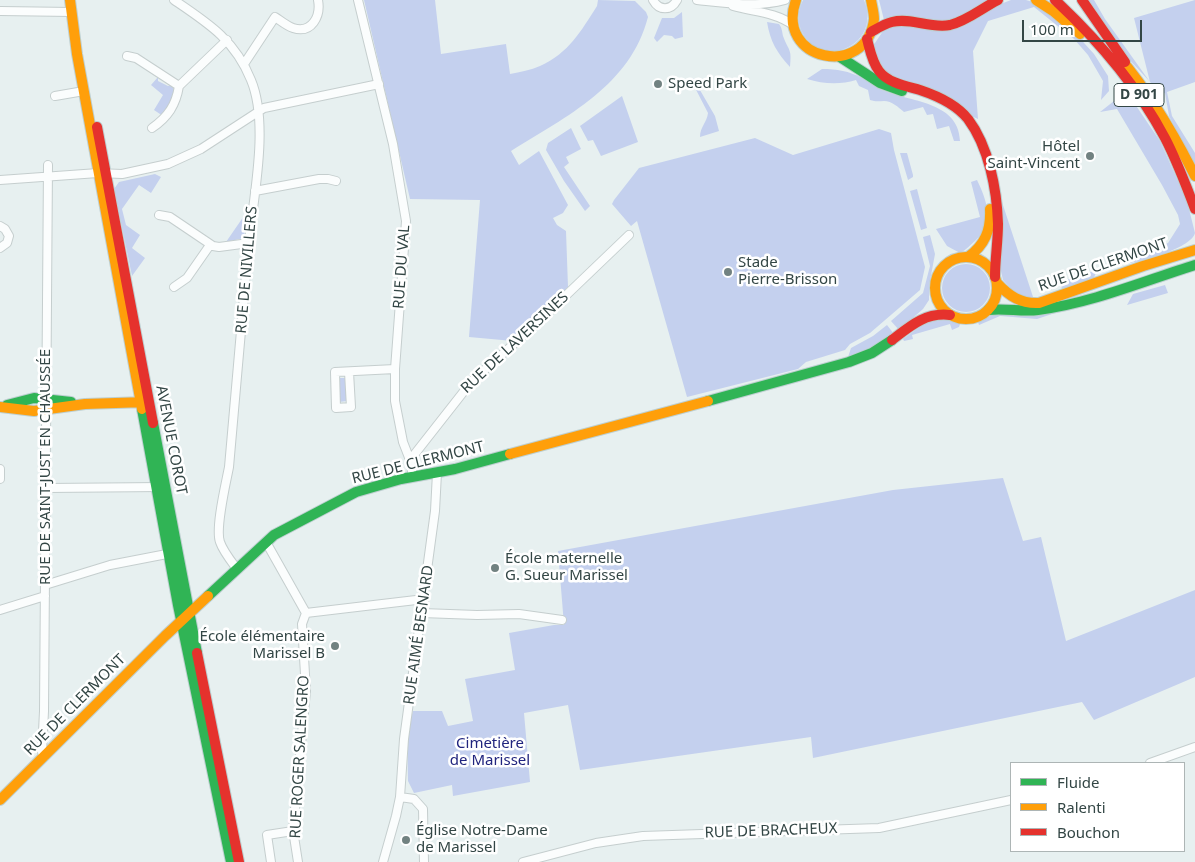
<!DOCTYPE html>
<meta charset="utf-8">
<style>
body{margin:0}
#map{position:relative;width:1195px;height:862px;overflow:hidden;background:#e7f0f0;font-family:"Noto Sans",sans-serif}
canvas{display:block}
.legend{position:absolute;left:1010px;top:762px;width:175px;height:90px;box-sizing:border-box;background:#fff;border:1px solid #adb5b5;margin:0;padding:6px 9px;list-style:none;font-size:15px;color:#334645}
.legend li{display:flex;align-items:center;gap:10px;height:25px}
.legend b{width:25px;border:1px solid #adb5b5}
.scale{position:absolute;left:1022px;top:20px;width:120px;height:22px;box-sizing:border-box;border:2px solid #334645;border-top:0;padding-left:6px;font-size:15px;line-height:18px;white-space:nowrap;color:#334645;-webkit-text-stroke:4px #fff;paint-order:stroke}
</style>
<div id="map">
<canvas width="1195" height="862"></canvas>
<ul class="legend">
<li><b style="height:6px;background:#30b455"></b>Fluide</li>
<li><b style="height:6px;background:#ff9f0a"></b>Ralenti</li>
<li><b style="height:6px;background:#e5322d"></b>Bouchon</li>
</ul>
<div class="scale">100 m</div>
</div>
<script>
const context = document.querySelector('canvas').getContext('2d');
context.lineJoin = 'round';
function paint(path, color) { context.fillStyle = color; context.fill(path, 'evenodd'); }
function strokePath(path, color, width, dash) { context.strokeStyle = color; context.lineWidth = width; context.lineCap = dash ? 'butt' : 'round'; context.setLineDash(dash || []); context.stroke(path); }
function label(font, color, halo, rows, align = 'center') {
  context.font = font + ' "Noto Sans",sans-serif'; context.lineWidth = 5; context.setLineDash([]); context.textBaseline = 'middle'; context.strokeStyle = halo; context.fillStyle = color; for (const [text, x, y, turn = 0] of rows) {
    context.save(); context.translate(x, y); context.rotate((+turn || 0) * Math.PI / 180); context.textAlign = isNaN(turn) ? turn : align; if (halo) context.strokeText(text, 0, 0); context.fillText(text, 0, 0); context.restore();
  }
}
paint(new Path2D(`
 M364,0H435L441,54L506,44L510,74C520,72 531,70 540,66C569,53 581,31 597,6L598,0L635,1L646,12L648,17C630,86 567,116 511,151L519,165L539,151L568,205L563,213L553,218L557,225L566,231L568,287L513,341L469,337L480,200L410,199Z
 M803,0H864C883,46 820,72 801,30C797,20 798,10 803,0Z
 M879,0H991L965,17L936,22L901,15L884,20Z
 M1011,0H1026L1039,4L1075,33L1094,54L1108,76L1109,91L1101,100L1103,81L1088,55L1074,39L1034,7L988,21L973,51L978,119L893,78C883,68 877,60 873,46L883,31L891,27L901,25L934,30Z
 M1087,0H1094L1105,19L1150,82L1134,18L1195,0V82L1167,92L1172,116L1195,153V167L1169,116L1165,93L1157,95L1151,83L1126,56Z
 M682,12L683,37L675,39L672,36L664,35L657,42L654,38L662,18H674Z
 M767,22L779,24C782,28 782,31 783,36C789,52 792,48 790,67C777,53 770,41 767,22Z
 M822,69C837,69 849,71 862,78C869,81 875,86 882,90C909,102 959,101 960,141H954L949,126L937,129L933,114L927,115L923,107L904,112C898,107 892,101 884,101C879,101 876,102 870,100L868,90L859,86L856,80C840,85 823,84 807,79Z
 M158,77V81L168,86L171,85L174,89L171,101L163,116L154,110L163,95L151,85Z
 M693,78L715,116L719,131L700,137C700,127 707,122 708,113L691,80Z
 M1122,85L1160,141L1187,201L1195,233C1191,249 1135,264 1120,264L1113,258L1137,253L1168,243L1180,224L1178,215L1162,185L1117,109L1100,112L1114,101L1119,86Z
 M622,96L638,142L601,156L593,140L588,141L580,126Z
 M571,128L581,149L566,157L569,163L564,167L590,206L585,211L564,181L546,150L548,143Z
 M879,129L891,133L894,150L925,267L920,290L870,333L850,344L845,350L806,362L798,369L687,397L637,221L631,226L612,204L614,200L639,168L755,138L793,155Z
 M900,153H907L913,175V177L908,180Z
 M155,174L161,177L151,193L139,185L122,209L126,225L140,235L132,248L145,258L132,276L114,189L119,182Z
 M977,180C987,201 995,222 975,241C970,245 966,250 960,253L947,246L936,229L980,217L971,182Z
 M917,189L927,228L921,230L910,191Z
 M1002,202L1035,303L1018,297L1003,280L1000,267Z
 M246,213L244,238L226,242Z
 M930,235L935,254L929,286V300L923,309L899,330L891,321L923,293L930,266L923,237Z
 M942 288a24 24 0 1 1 48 0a24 24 0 1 1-48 0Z
 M1097,270L1093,280L1062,289L1060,282Z
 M1165,285L1168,293L1127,305L1133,294Z
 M1061,311L1037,319L1000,316L979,325L978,322C1002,309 1002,316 1026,316C1038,316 1050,312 1061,311Z
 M932,318H946L960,324L959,327L952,330L950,324L912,335L913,339L904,341L903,339Z
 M887,325L894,334L863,353L848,357L851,348L873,336Z
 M338,378H345L347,401L339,402Z
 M1003,478L1023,541L1041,537L1066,641L1195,590V677L1094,720L1082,702L813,758L811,737L580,770L568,705L524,713L530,782L453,796L452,785L414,793L408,781L407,733L413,711H442L448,726L473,721L465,679L515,670L509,633L554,625H564L558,551L893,490Z`), '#c4d0ee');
const street = new Path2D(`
 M174,0C208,23 235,40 251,80C269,123 254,194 249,241C242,316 236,391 229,467C226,483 215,528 220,542C223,551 231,561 237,569
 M358,0L393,144L406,221L395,369V401L403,442L410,460L413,477
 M653,0C659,11 671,11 677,0
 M697,0C725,3 757,8 785,0
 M733,6C754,12 775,12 793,25
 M0,11L72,12
 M127,56L136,58L179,86L227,40
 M244,64L275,17C281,21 287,26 293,28C312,34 321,16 318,0
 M55,96L84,91
 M152,128C168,117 176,105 179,86
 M0,180L98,173L122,174L168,164L201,149L264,108L379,84
 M255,191L319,179H328L336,181
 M159,215L170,217L213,246L219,247L249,243
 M0,226L5,229L9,236L7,243L0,248
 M174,287L187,278L210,245
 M349,372L351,407L336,408L335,372L395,369
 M410,460L472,381L533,327L629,235
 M0,469V479
 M46,488L162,487
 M266,542L306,613L302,624L306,691L293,830L298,862
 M45,585L110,565L172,553
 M0,610L45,596
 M306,613L416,600L424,601
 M422,613L477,615L519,614L562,620
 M44,757L42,752L44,711L48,165
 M1150,763L1195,747
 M400,797L414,799L423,809L424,862
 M271,862L267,835L293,831
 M383,862L396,816L400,797L404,739L435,511L437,473
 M523,862L596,843L643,836L879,828L1011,800`);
const fast = new Path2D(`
 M840,57L880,83L902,91
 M988,310C1005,308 1022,312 1038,310C1092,303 1144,281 1195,265
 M708,401L849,362L872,353L892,340
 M7,405L34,398L71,402
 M142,409L178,605L231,862
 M153,423L197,653
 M208,596L274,535L356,492L401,479L455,469L510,454`);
const slow = new Path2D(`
 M70,0L77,54L142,409
 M796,0C774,61 867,80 874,19C874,13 872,6 871,0
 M1036,0L1053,11L1080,34
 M1120,58C1150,94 1174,134 1195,176
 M935 288a31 31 0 1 1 62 0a31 31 0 1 1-62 0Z
 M968,257C985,245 991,230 990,209
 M997,283C1009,296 1021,304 1039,303L1143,266L1195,250
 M0,407L34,411L85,404L146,402
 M510,454L708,401
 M0,800L165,636L208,596`);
const jam = new Path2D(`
 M1055,0C1099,41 1137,85 1165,138C1177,161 1186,185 1195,209
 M1082,0L1125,62
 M871,32C878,28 884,24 892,22C911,17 930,29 950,25C967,21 982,8 998,0
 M867,39C870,50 872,62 879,71C888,83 906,86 920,90C938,96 956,104 968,119C989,147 997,190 998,224C998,242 995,259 995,277
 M97,127L153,423
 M892,340C910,326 926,312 950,315
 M197,653L239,862`);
strokePath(street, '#c5cece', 10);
strokePath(fast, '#bdcfd0', 12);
strokePath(slow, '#bdcfd0', 12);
strokePath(jam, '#bdcfd0', 12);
strokePath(street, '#fbfdfd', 8);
strokePath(fast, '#30b455', 10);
strokePath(slow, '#ff9f0a', 10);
strokePath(jam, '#e5322d', 10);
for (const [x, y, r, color] of [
 [658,84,5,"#728281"],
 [1090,156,5,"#728281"],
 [728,272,5,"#728281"],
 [495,568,5,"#728281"],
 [335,646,5,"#728281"],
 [406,840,5,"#728281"]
]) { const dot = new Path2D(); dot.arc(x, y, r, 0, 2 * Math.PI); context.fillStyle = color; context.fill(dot); strokePath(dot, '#fff', 2); }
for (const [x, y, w] of [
 [1139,95,50]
]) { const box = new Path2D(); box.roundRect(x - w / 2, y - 11.5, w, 23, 4); context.fillStyle = '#fff'; context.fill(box); strokePath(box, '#334645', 1); }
label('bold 14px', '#334645', null, [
 ["D 901",1139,95]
]);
label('15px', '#334645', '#fff', [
 ["Speed Park",668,84],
 ["Hôtel",1080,147,"right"],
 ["Saint-Vincent",1080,164,"right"],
 ["Stade",738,263],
 ["Pierre-Brisson",738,280],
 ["École maternelle",505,559],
 ["G. Sueur Marissel",505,576],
 ["École élémentaire",325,637,"right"],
 ["Marissel B",325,654,"right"],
 ["Église Notre-Dame",416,831],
 ["de Marissel",416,848]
], 'left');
label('15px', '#334645', '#fff', [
 ["RUE DE CLERMONT",1103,265,-19],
 ["RUE DU VAL",402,267,-86],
 ["RUE DE NIVILLERS",247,270,-85],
 ["RUE DE LAVERSINES",515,343,-43],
 ["AVENUE COROT",171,440,79],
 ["RUE DE CLERMONT",418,463,-14],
 ["RUE DE SAINT-JUST EN CHAUSSÉE",46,467,-90],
 ["RUE AIMÉ BESNARD",419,635,-82],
 ["RUE DE CLERMONT",75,705,-45],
 ["RUE ROGER SALENGRO",300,757,-87],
 ["RUE DE BRACHEUX",771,831,-2]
]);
label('15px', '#20247e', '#fff', [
 ["Cimetière",490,744],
 ["de Marissel",490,761]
]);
</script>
